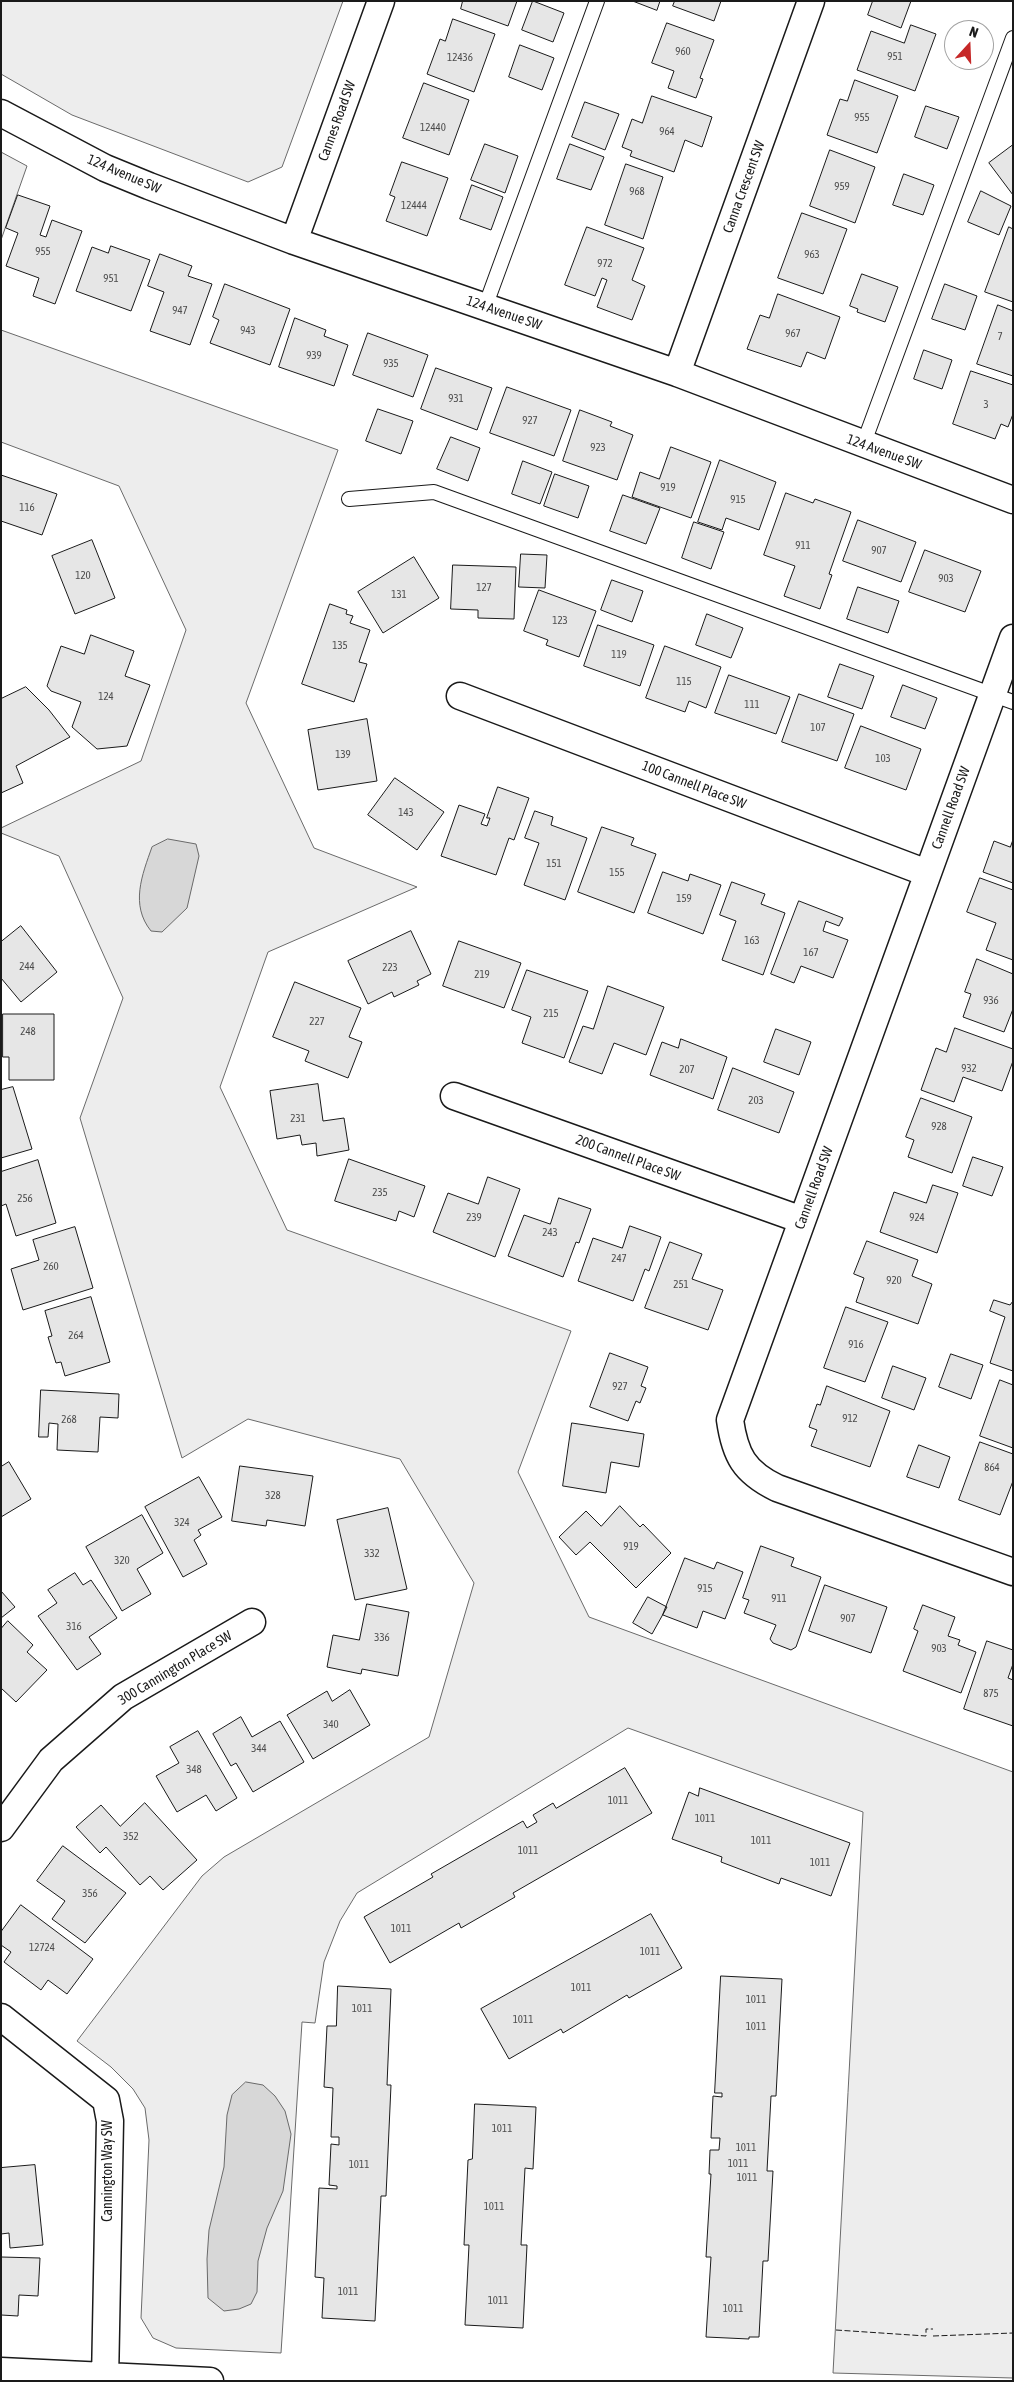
<!DOCTYPE html>
<style>
body{margin:0}
#map{position:relative;width:1014px;height:2382px;overflow:hidden;background:#fff;font-family:"Asap Condensed",sans-serif}
canvas{display:block}
.frame{position:absolute;inset:0;border:2px solid #1a1a1a;pointer-events:none}
.north{position:absolute;left:944px;top:20px;width:50px;height:50px;box-sizing:border-box;background:#fff;border:1px solid #a3a3a3;border-radius:50%;rotate:20deg;font-size:14px;font-weight:700;line-height:20px;text-align:center;color:#1a1a1a}
.north::after{content:'';display:block;margin:auto;width:18px;height:22px;background:#c62828;clip-path:polygon(50% 0,100% 100%,50% 72%,0 100%)}
</style>
<div id="map">
<canvas width="1014" height="2382"></canvas>
<div class="frame"></div>
<div class="north">N</div>
</div>
<script>
const context = document.querySelector('canvas').getContext('2d');
context.lineJoin = 'round';
function paint(path, color) { context.fillStyle = color; context.fill(path, 'evenodd'); }
function strokePath(path, color, width, dash) { context.strokeStyle = color; context.lineWidth = width; context.lineCap = dash ? 'butt' : 'round'; context.setLineDash(dash || []); context.stroke(path); }
function label(font, color, halo, rows, align = 'center') {
  context.font = font + ' "Asap Condensed",sans-serif'; context.lineWidth = 4; context.setLineDash([]); context.textBaseline = 'middle'; context.strokeStyle = halo; context.fillStyle = color; for (const [text, x, y, turn = 0] of rows) {
    context.save(); context.translate(x, y); context.rotate((+turn || 0) * Math.PI / 180); context.textAlign = isNaN(turn) ? turn : align; if (halo) context.strokeText(text, 0, 0); context.fillText(text, 0, 0); context.restore();
  }
}
const green = new Path2D(`
 M1,1H343L282,167L248,182L72,115L1,74Z
 M1,152L27,166L1,240Z
 M1,330L338,450L246,703L314,848L417,887L268,952L220,1087L287,1230L571,1331L518,1472L589,1617L1013,1772V2378L833,2373L863,1812L628,1728L357,1893L340,1921L324,1962L315,2023L302,2022L281,2353L176,2348L153,2338L141,2318L149,2140L145,2108L133,2089L111,2067L77,2041L202,1876L224,1857L429,1737L474,1583L400,1459L248,1419L182,1458L80,1118L123,998L59,856L1,833V828L141,761L186,630L119,486L1,442Z`);
paint(green, '#ededed');
strokePath(green, '#6a6a6a', 1);
const water = new Path2D(`
 M168,839L196,844L199,856L187,908L162,932L151,931C130,905 142,875 152,847Z
 M246,2082L263,2085L275,2096L285,2111L291,2134L283,2191L267,2228L258,2261L257,2292L251,2304L239,2309L224,2311L208,2298L207,2259L209,2230L224,2167L227,2115L232,2095Z`);
paint(water, '#d7d7d7');
strokePath(water, '#6a6a6a', 1);
const building = new Path2D(`
 M463,1H517L508,26L461,9Z
 M533,1L564,13L553,42L522,30Z
 M633,1H660L657,10Z
 M675,1H721L714,21L673,6Z
 M873,1H911L901,28L868,15Z
 M453,19L495,34L474,92L427,74L440,39L445,41Z
 M667,23L714,40L700,78L703,79L696,98L668,88L674,71L652,63Z
 M911,25L936,34L915,91L857,70L871,31L904,43Z
 M520,45L554,58L542,90L509,77Z
 M855,80L898,96L877,153L827,135L840,99L847,101Z
 M424,83L469,100L449,155L403,138Z
 M652,96L712,117L702,147L685,140L674,172L630,156L632,151L622,147L632,119L642,123Z
 M585,102L619,114L605,150L572,137Z
 M926,106L959,117L947,149L915,137Z
 M485,144L518,156L505,193L471,180Z
 M570,144L604,157L591,190L557,179Z
 M1013,145V195L989,163Z
 M830,150L875,167L855,223L810,206Z
 M402,162L448,178L427,236L386,221L395,197L390,195Z
 M626,164L663,177L643,239L605,225Z
 M904,174L934,185L923,215L893,205Z
 M472,185L503,197L491,230L460,219Z
 M981,191L1011,206L999,235L968,222Z
 M18,195L50,206L40,235L46,237L52,220L82,231L55,304L33,296L39,278L6,266L18,233L6,228Z
 M802,213L847,229L823,294L778,278Z
 M587,227L644,248L632,280L645,286L632,320L597,307L607,280L602,278L595,296L565,285Z
 M1009,227L1013,229V302L985,292Z
 M111,246L150,260L131,311L76,291L92,247L108,253Z
 M160,254L192,266L188,276L212,284L190,345L150,331L164,292L148,286Z
 M862,274L898,287L885,322L857,312L858,309L850,306Z
 M225,284L290,309L270,365L210,343L219,320L213,317Z
 M945,284L977,296L965,330L932,319Z
 M778,294L840,317L825,359L807,352L801,367L747,349L760,315L769,318Z
 M998,305L1013,311V376L977,364Z
 M295,318L326,330L324,336L348,345L334,386L279,367Z
 M368,333L428,355L413,397L353,375Z
 M924,350L952,360L942,389L914,379Z
 M436,368L492,388L477,430L421,409Z
 M971,371L1013,385V414L1008,427L1001,424L995,439L953,424Z
 M507,387L571,410L554,456L490,433Z
 M378,409L413,421L401,454L366,441Z
 M580,410L612,422L610,426L633,435L617,480L563,461Z
 M451,437L480,448L468,481L437,469Z
 M671,447L711,462L691,518L632,497L640,472L659,479Z
 M720,460L776,482L759,530L726,518L722,530L698,522Z
 M523,461L552,472L540,504L512,494Z
 M555,474L589,486L578,518L544,506Z
 M1,475L57,494L42,535L1,521Z
 M786,493L813,503L815,499L851,512L829,574L832,575L820,609L784,596L795,566L764,555Z
 M623,495L660,508L646,544L610,531Z
 M858,520L916,542L901,582L843,561Z
 M694,522L724,532L711,569L682,558Z
 M92,540L115,598L75,614L52,556Z
 M925,550L981,571L965,612L909,592Z
 M521,554L547,555L545,588L519,587Z
 M414,557L439,598L383,633L358,592Z
 M453,565L516,567L514,619L478,618V610L451,609Z
 M612,580L643,591L632,622L601,610Z
 M858,587L899,601L888,633L847,619Z
 M539,590L596,611L579,657L546,645L548,640L524,631Z
 M330,604L347,610L346,614L353,616L350,623L370,630L359,662L367,664L354,702L302,684Z
 M707,614L743,628L731,658L696,645Z
 M598,625L654,645L640,686L584,666Z
 M91,635L134,651L125,676L150,685L127,746L97,749L72,727L81,702L51,691L47,686L61,646L84,654Z
 M665,646L721,667L706,708L689,701L685,712L646,698Z
 M840,664L874,676L862,709L828,697Z
 M729,675L790,697L776,734L715,713Z
 M903,685L937,698L925,729L891,717Z
 M26,687L49,710L70,737L16,766L23,783L1,793V699Z
 M799,694L854,714L837,761L782,742Z
 M367,719L377,781L318,790L308,730Z
 M861,726L921,749L906,790L845,768Z
 M395,778L444,812L417,850L368,815Z
 M498,787L529,798L514,840L509,838L496,875L441,856L459,805L485,814L481,824L487,826L490,818H487Z
 M535,811L553,817L551,825L587,838L565,900L524,885L539,843L525,838Z
 M602,827L634,838L631,845L656,854L634,913L578,892Z
 M1013,840V883L983,872L994,841L1010,847Z
 M663,872L688,881L690,874L721,885L703,934L648,913Z
 M980,878L1013,890V960L986,950L996,923L967,912Z
 M732,882L765,894L761,904L785,913L763,975L722,960L736,921L720,915Z
 M799,901L843,918L839,926L826,921L823,931L848,940L833,978L801,966L794,983L771,974Z
 M21,926L57,972L21,1002L1,978V942Z
 M411,931L431,974L417,981L419,985L394,997L392,992L368,1004L348,961Z
 M459,941L521,963L504,1008L443,986Z
 M977,959L1013,974V1009L1004,1032L963,1017L971,994L965,992Z
 M527,970L588,991L564,1058L522,1043L531,1017L512,1010Z
 M295,982L361,1008L349,1037L362,1042L348,1078L305,1061L309,1051L273,1037Z
 M608,986L664,1007L646,1055L614,1043L602,1074L569,1062L583,1026L593,1029Z
 M3,1014H54V1080H9V1057H3Z
 M955,1028L1013,1049V1061L1002,1091L963,1077L954,1102L921,1090L936,1048L946,1052Z
 M776,1029L811,1042L799,1075L764,1062Z
 M681,1039L727,1057L713,1099L650,1075L662,1042L678,1048Z
 M733,1068L794,1092L779,1133L718,1110Z
 M318,1084L323,1121L344,1118L349,1150L317,1156L316,1143L302,1145L300,1135L277,1139L270,1091Z
 M13,1087L32,1149L1,1158V1090Z
 M921,1098L972,1117L952,1173L908,1157L914,1140L906,1137Z
 M973,1157L1003,1167L992,1196L963,1186Z
 M349,1159L425,1186L414,1217L399,1211L396,1221L335,1201Z
 M38,1160L56,1223L16,1236L6,1204L1,1206V1172Z
 M488,1177L520,1189L495,1257L433,1232L448,1193L478,1204Z
 M933,1185L958,1193L937,1253L880,1232L894,1192L926,1203Z
 M559,1198L591,1209L579,1243L576,1242L563,1277L508,1256L524,1215L550,1224Z
 M630,1226L661,1237L649,1271L645,1269L633,1301L578,1281L593,1238L622,1248Z
 M75,1227L93,1288L23,1310L11,1269L39,1260L33,1240Z
 M867,1241L918,1260L912,1276L932,1284L918,1324L856,1302L864,1278L854,1274Z
 M670,1242L702,1254L692,1279L723,1290L708,1330L645,1308Z
 M91,1297L110,1362L65,1376L61,1362L56,1363L48,1337L52,1336L45,1311Z
 M994,1300L1010,1305L1013,1301V1371L990,1363L1005,1317L990,1311Z
 M846,1307L888,1322L865,1382L824,1368Z
 M610,1353L648,1367L641,1386L646,1388L640,1403L636,1401L628,1421L590,1407Z
 M951,1354L983,1365L971,1399L939,1387Z
 M893,1366L926,1378L914,1410L882,1398Z
 M1000,1380L1013,1385V1448L980,1436Z
 M827,1386L890,1411L870,1467L811,1446L817,1430L809,1427L817,1404L820,1405Z
 M41,1390L119,1394L118,1418L100,1417L98,1452L57,1450L58,1424L49,1423L48,1437H39Z
 M572,1423L644,1434L639,1467L611,1462L606,1493L563,1486Z
 M980,1442L1013,1454V1481L1000,1515L959,1500Z
 M919,1445L950,1457L939,1488L907,1477Z
 M9,1462L31,1499L1,1517V1467Z
 M240,1466L313,1476L305,1526L267,1520L266,1526L232,1521Z
 M199,1477L222,1517L198,1530L201,1535L194,1540L207,1564L183,1577L145,1507Z
 M620,1506L640,1527L643,1524L671,1553L636,1588L590,1542L576,1555L559,1537L586,1511L601,1526Z
 M388,1508L407,1589L355,1600L337,1520Z
 M142,1515L163,1553L137,1569L151,1594L122,1611L86,1547Z
 M761,1546L794,1558L791,1566L821,1577L796,1647L791,1650L773,1643L770,1639L776,1625L744,1613L749,1600L743,1598Z
 M685,1558L714,1569L717,1562L743,1572L725,1619L703,1611L697,1628L663,1615Z
 M75,1573L83,1585L91,1580L117,1618L89,1637L101,1654L77,1670L38,1616L57,1603L48,1590Z
 M825,1585L887,1607L871,1653L809,1631Z
 M1,1591L15,1607L1,1618Z
 M648,1597L667,1607L652,1634L633,1623Z
 M367,1604L409,1612L398,1676L362,1669L361,1674L327,1667L333,1635L359,1640Z
 M923,1605L955,1617L948,1636L960,1640L958,1645L976,1652L961,1693L903,1671L918,1631L914,1629Z
 M8,1621L33,1645L27,1652L47,1670L16,1702L1,1688V1629Z
 M987,1641L1013,1650V1664L1008,1678L1013,1680V1726L964,1709Z
 M350,1690L370,1725L313,1759L287,1715L327,1691L332,1701Z
 M241,1717L252,1737L280,1721L304,1762L253,1792L236,1763L231,1766L213,1734Z
 M198,1731L237,1798L216,1811L206,1795L177,1812L156,1776L179,1763L170,1747Z
 M625,1768L652,1813L513,1893L515,1897L461,1928L459,1923L390,1963L364,1917L433,1877L431,1874L523,1821L527,1828L537,1822L533,1815L553,1803L556,1808Z
 M700,1788L850,1843L831,1896L781,1878L779,1884L721,1862L722,1857L672,1839L689,1792L698,1796Z
 M145,1803L197,1860L163,1890L150,1876L140,1885L106,1847L100,1853L76,1827L101,1805L120,1826Z
 M63,1846L126,1893L85,1943L52,1919L65,1901L37,1881Z
 M21,1905L93,1959L67,1994L48,1980L41,1990L4,1962L11,1952L1,1945V1932Z
 M651,1914L682,1968L629,1998L627,1995L563,2033L561,2029L509,2059L481,2009Z
 M721,1976L782,1979L776,2096H771L767,2171H773L768,2261H763L759,2337H749V2339L706,2337L711,2257H706L711,2174H709L710,2150H719L720,2138H711L713,2096L722,2097V2093H715Z
 M338,1986L391,1989L387,2085H391L386,2196H381L375,2321L322,2318L324,2278L315,2277L319,2188L337,2189V2186L329,2185L331,2144L339,2145V2137H331L333,2088L324,2087L327,2026H336Z
 M475,2104L536,2107L533,2169L525,2168L521,2245H527L523,2328L465,2325L469,2245H464L468,2160L472,2159Z
 M35,2165L43,2245L10,2248L9,2233L1,2234V2168Z
 M1,2257L40,2258L38,2296L19,2295L18,2316L1,2315Z`);
paint(building, '#e6e6e6');
strokePath(building, '#1a1a1a', 1);
const lane = new Path2D(`
 M485,307L597,1
 M863,445L1013,38
 M349,499L434,492L1013,702`);
const street = new Path2D(`
 M1,113L105,168L149,186L294,241L677,373L1013,500
 M294,241L381,1
 M677,373L811,1
 M1013,638L730,1420C735,1455 744,1472 777,1488L1013,1572
 M460,696L927,873
 M454,1096L802,1220
 M1,1828L51,1760L123,1697L252,1622
 M1,2017L106,2100L110,2121L105,2381
 M1,2371L210,2381`);
strokePath(lane, '#1a1a1a', 16);
strokePath(street, '#1a1a1a', 29);
strokePath(lane, '#fff', 14);
strokePath(street, '#fff', 26);
strokePath(new Path2D(`
 M836,2330L926,2336V2329H933
 M933,2336L1013,2333`), '#1a1a1a', 1, [6, 2.5]);
label('11px', '#4d4d4d', null, [
 ["960",683,52],
 ["951",895,57],
 ["12436",460,58],
 ["955",862,118],
 ["12440",433,128],
 ["964",667,132],
 ["959",842,187],
 ["968",637,192],
 ["12444",414,206],
 ["955",43,252],
 ["963",812,255],
 ["972",605,264],
 ["951",111,279],
 ["947",180,311],
 ["943",248,331],
 ["967",793,334],
 ["7",1000,337],
 ["939",314,356],
 ["935",391,364],
 ["931",456,399],
 ["3",986,405],
 ["927",530,421],
 ["923",598,448],
 ["919",668,488],
 ["915",738,500],
 ["116",27,508],
 ["911",803,546],
 ["907",879,551],
 ["120",83,576],
 ["903",946,579],
 ["127",484,588],
 ["131",399,595],
 ["123",560,621],
 ["135",340,646],
 ["119",619,655],
 ["115",684,682],
 ["124",106,697],
 ["111",752,705],
 ["107",818,728],
 ["139",343,755],
 ["103",883,759],
 ["143",406,813],
 ["151",554,864],
 ["155",617,873],
 ["159",684,899],
 ["163",752,941],
 ["167",811,953],
 ["244",27,967],
 ["223",390,968],
 ["219",482,975],
 ["936",991,1001],
 ["215",551,1014],
 ["227",317,1022],
 ["248",28,1032],
 ["932",969,1069],
 ["207",687,1070],
 ["203",756,1101],
 ["231",298,1119],
 ["928",939,1127],
 ["235",380,1193],
 ["256",25,1199],
 ["239",474,1218],
 ["924",917,1218],
 ["243",550,1233],
 ["247",619,1259],
 ["260",51,1267],
 ["920",894,1281],
 ["251",681,1285],
 ["264",76,1336],
 ["916",856,1345],
 ["927",620,1387],
 ["912",850,1419],
 ["268",69,1420],
 ["864",992,1468],
 ["328",273,1496],
 ["324",182,1523],
 ["919",631,1547],
 ["332",372,1554],
 ["320",122,1561],
 ["915",705,1589],
 ["911",779,1599],
 ["907",848,1619],
 ["316",74,1627],
 ["336",382,1638],
 ["903",939,1649],
 ["875",991,1694],
 ["340",331,1725],
 ["344",259,1749],
 ["348",194,1770],
 ["1011",618,1801],
 ["1011",705,1819],
 ["352",131,1837],
 ["1011",761,1841],
 ["1011",528,1851],
 ["1011",820,1863],
 ["356",90,1894],
 ["1011",401,1929],
 ["12724",42,1948],
 ["1011",650,1952],
 ["1011",581,1988],
 ["1011",756,2000],
 ["1011",362,2009],
 ["1011",523,2020],
 ["1011",756,2027],
 ["1011",502,2129],
 ["1011",746,2148],
 ["1011",738,2164],
 ["1011",359,2165],
 ["1011",747,2178],
 ["1011",494,2207],
 ["1011",348,2292],
 ["1011",498,2301],
 ["1011",733,2309]
]);
label('14px', '#1a1a1a', '#fff', [
 ["Cannes Road SW",337,121,-70],
 ["124 Avenue SW",124,174,23],
 ["Canna Crescent SW",744,187,-70],
 ["124 Avenue SW",504,313,19],
 ["124 Avenue SW",884,452,20],
 ["100 Cannell Place SW",694,785,21],
 ["Cannell Road SW",951,808,-70],
 ["200 Cannell Place SW",628,1158,20],
 ["Cannell Road SW",814,1188,-70],
 ["300 Cannington Place SW",175,1668,-31],
 ["Cannington Way SW",108,2171,-90]
]);
</script>
